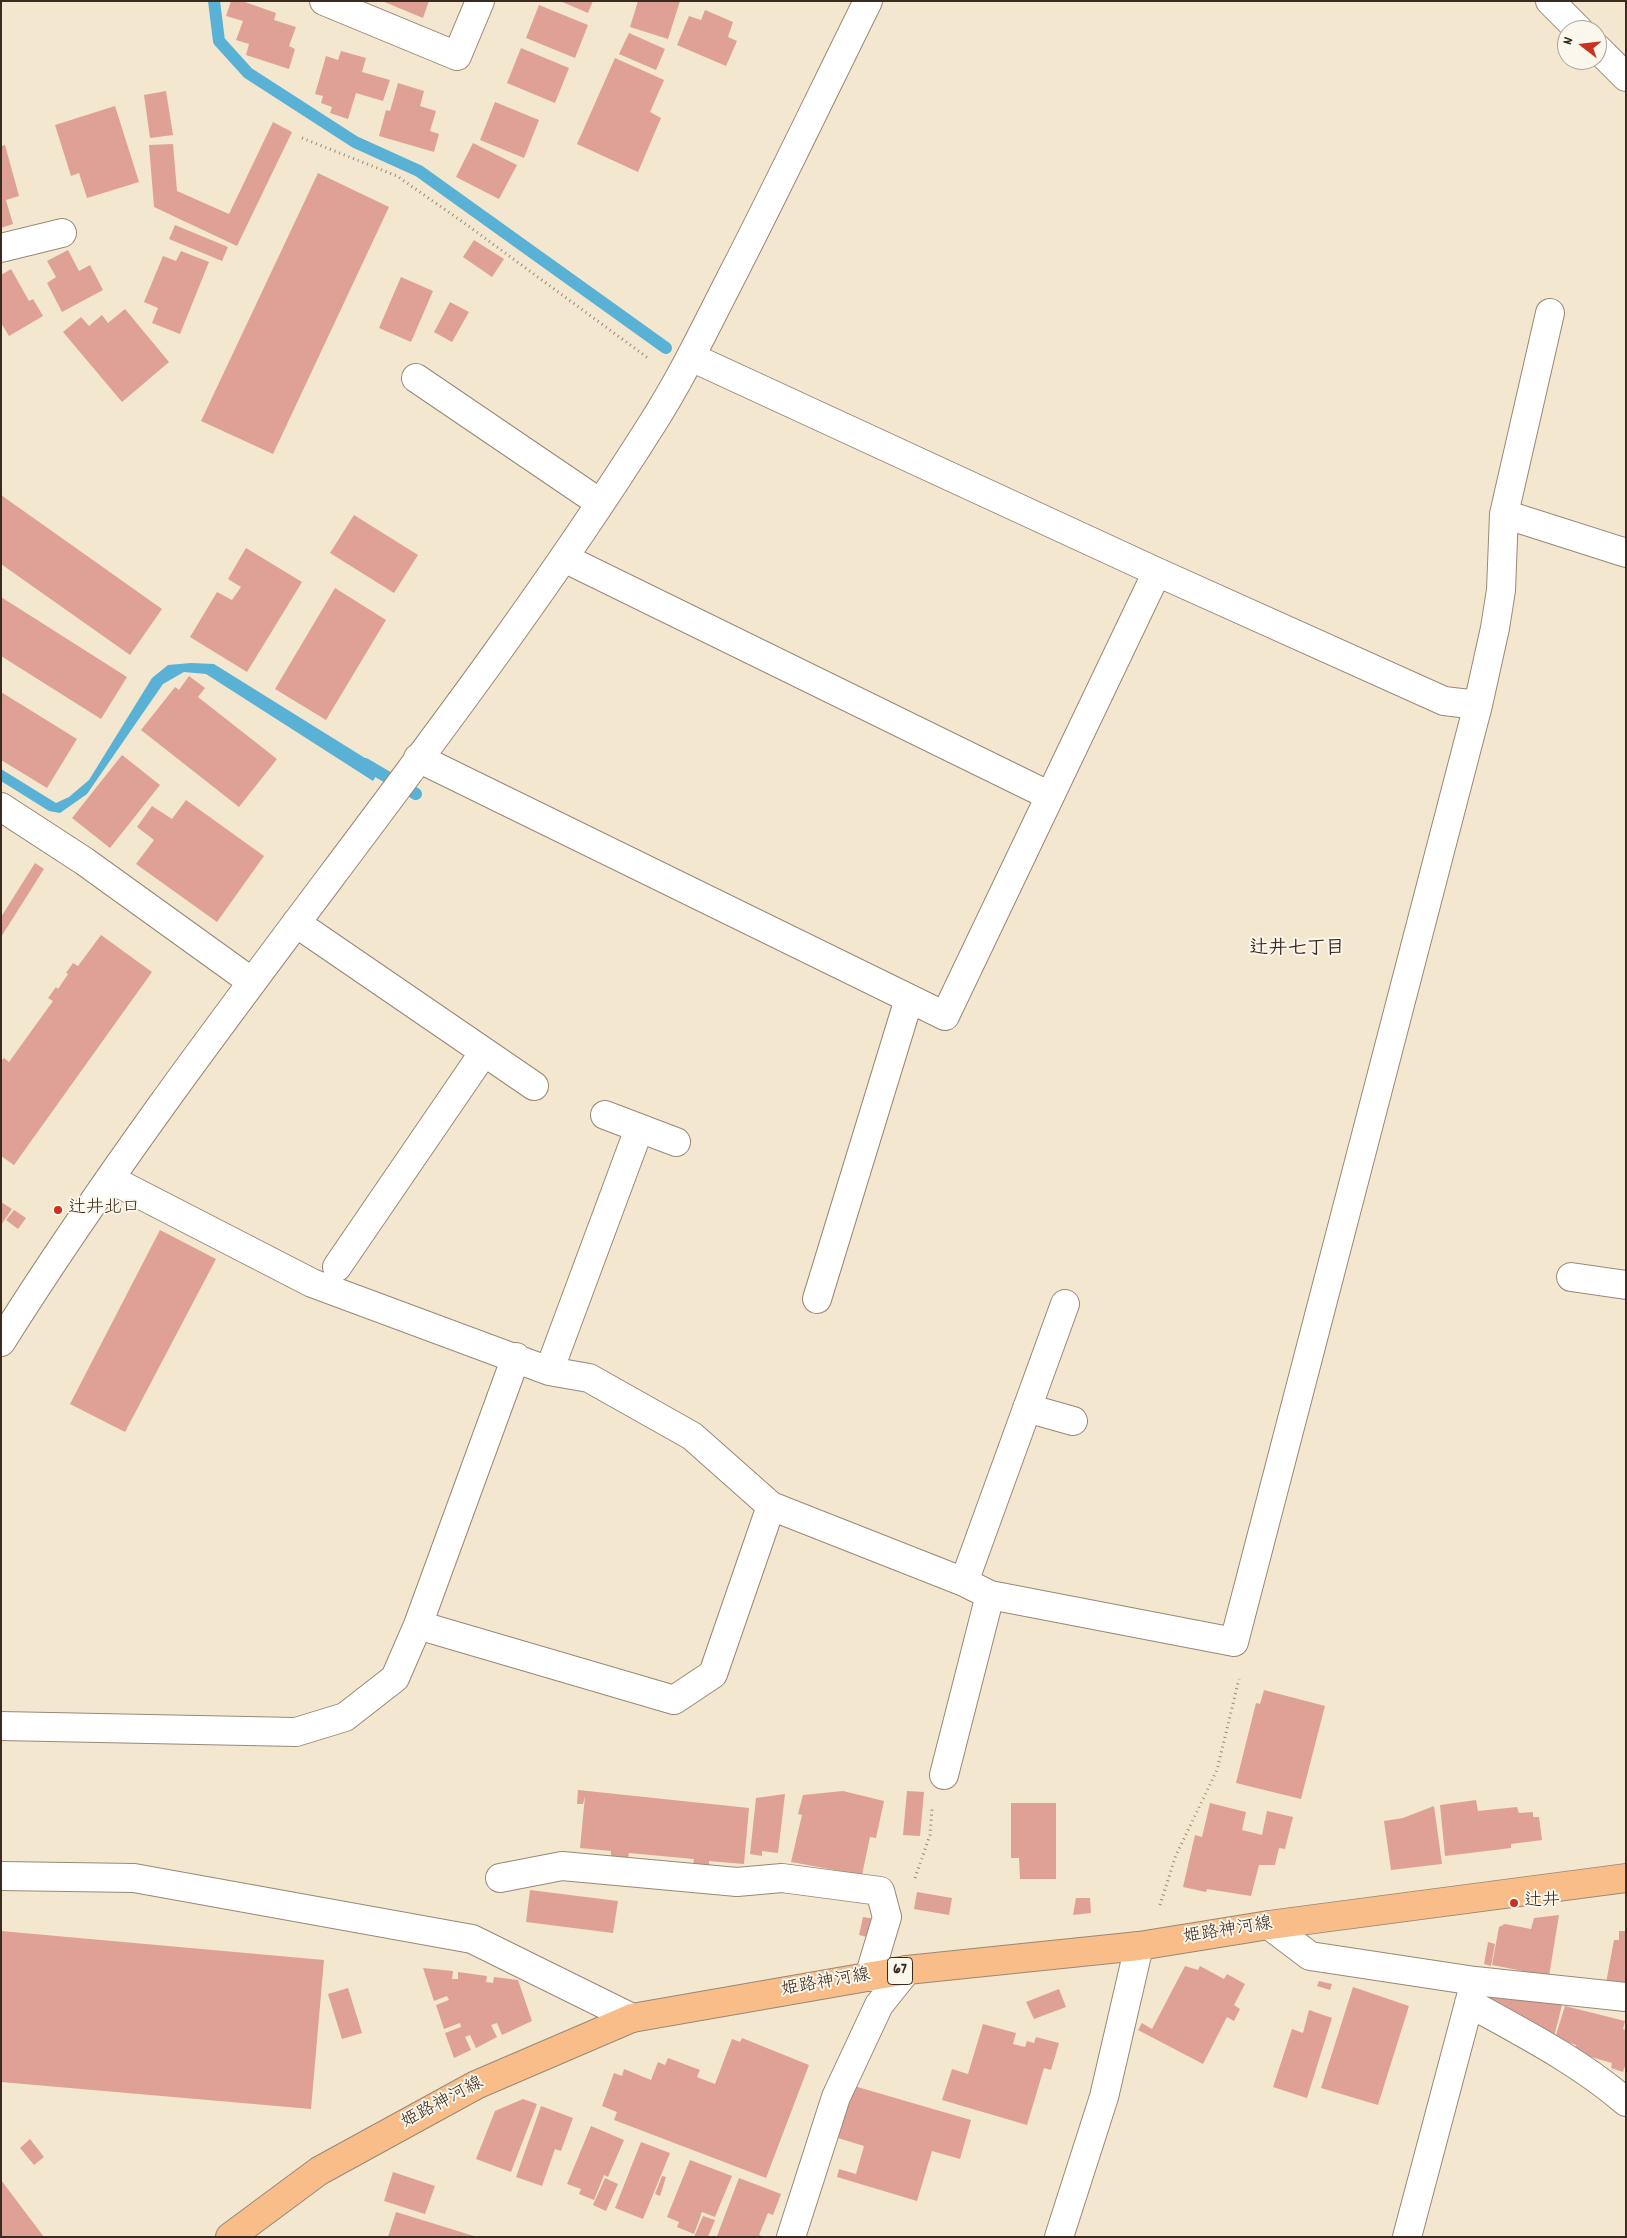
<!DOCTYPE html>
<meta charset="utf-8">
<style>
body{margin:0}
#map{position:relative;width:1627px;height:2238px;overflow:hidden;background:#f4e7cf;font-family:Dekko,sans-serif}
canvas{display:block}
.frame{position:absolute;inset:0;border:2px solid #3b2a1e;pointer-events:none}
.north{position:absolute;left:1557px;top:20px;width:50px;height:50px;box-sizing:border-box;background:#fbf7ec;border:1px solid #aea59a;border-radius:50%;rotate:286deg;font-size:14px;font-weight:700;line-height:20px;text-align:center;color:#3b2a1e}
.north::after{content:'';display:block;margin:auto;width:18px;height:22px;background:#c8321e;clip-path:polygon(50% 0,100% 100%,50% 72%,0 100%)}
</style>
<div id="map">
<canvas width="1627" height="2238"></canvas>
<div class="frame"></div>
<div class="north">N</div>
</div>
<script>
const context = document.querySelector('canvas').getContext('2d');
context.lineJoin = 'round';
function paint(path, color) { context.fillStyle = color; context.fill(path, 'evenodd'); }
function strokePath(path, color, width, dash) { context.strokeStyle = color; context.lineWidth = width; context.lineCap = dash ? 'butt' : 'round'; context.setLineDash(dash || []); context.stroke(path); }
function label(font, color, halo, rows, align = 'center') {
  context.font = font + ' Dekko,"Klee One",sans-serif'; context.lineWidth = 4; context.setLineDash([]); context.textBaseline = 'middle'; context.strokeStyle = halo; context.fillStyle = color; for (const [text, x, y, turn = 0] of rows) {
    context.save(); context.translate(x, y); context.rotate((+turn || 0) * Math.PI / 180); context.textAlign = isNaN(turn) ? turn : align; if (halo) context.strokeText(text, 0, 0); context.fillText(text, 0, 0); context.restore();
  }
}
paint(new Path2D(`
 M191,663L214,664L381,768L373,781L206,674L184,672L163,684L87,794L60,813L49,811L1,781V769L56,803L69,797L89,780L152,678L168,665Z`), '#59b1d6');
strokePath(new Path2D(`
 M214,1L219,41L248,73L355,142L419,171L666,348
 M365,764L416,794`), '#59b1d6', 12);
paint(new Path2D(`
 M231,1H242L276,13L274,20L296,27L289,46L295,49L289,69L246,55L249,44L236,40L243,21L226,16Z
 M382,1H429L423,18Z
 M560,1H593L588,13Z
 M638,1H680L668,39L630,27Z
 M539,5L588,25L575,58L526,38Z
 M705,10L733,22L728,37L737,41L726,66L677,45L689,16L701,20Z
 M629,33L665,49L656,70L619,54Z
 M521,48L569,68L555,103L507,83Z
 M341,51L366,58L362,72L390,80L383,101L356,93L348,119L330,113L332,107L321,103L323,96L315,94L326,56L338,60Z
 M615,58L664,80L650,112L661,118L638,172L577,144Z
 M398,83L424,91L420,106L436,111L430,131L439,134L434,152L379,136L386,110L390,111Z
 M166,91L173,135L150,138L144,95Z
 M495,102L539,120L524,158L480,140Z
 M115,106L139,182L87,198L79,173L71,176L55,125Z
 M273,122L292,132L237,246L154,207L149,145L173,144L177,191L229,214Z
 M473,143L517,165L499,199L456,177Z
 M5,145L19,196L6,200L13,224L1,228V146Z
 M318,173L389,207L273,454L201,421Z
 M175,225L228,247L222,261L169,239Z
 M474,240L504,259L492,277L463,257Z
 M68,250L79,271L90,265L103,290L62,312L47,283L56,277L47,261Z
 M181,251L209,262L180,334L152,323L158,308L144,302L163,256L176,261Z
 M11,269L29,301L33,299L43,316L9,336L1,323V275Z
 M401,277L433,291L411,342L379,328Z
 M450,302L469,312L452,342L434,332Z
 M125,309L169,362L122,402L63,332L81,317L89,326L102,315L108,323Z
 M1,495L162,609L130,655L1,564Z
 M354,515L418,555L394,593L330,553Z
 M246,548L302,582L247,672L190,637L217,592L232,600L241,587L228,579Z
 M335,588L386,620L326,720L275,689Z
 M1,597L127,677L101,719L1,656Z
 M189,676L205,688L198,697L277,759L239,807L141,730L175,687L179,690Z
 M1,692L77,739L47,788L1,760Z
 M122,755L160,785L110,848L72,818Z
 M186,800L264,856L217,922L136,864L154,840L137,827L152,806L172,819Z
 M35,863L44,869L1,937V917Z
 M101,935L152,972L14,1165L1,1156V1061L4,1058L9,1062L53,1001L48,998L56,987L58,989L68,974L66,973L73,963L78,966Z
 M1,1202L12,1209L1,1225Z
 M14,1210L26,1218L18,1229L6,1220Z
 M160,1230L216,1259L125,1432L70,1404Z
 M1264,1690L1325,1706L1301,1799L1236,1783L1256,1703L1260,1704Z
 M578,1790L749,1808L744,1864L709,1861V1866L693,1865L694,1859L629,1853L628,1858L611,1857V1851L580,1848L585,1796L583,1804H577Z
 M843,1791L884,1801L876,1838L870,1837L862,1875L791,1862L802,1815L798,1814L803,1795Z
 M907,1791L924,1792L920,1836L903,1835Z
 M785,1794L778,1853L762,1851V1856L750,1854L756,1798Z
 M1476,1800L1478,1811L1517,1807L1519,1813L1533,1812V1817H1539L1542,1840L1511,1844V1848L1445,1856L1440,1805Z
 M1011,1803H1056V1879H1020L1019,1858H1011Z
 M1210,1803L1246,1812L1242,1830L1262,1835L1267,1811L1293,1817L1285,1849L1279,1848L1275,1865H1259L1251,1896L1207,1889L1206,1892L1183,1887L1195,1835L1202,1837Z
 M1434,1806L1442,1864L1391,1870L1384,1821L1403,1818Z
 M530,1890L618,1901L613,1933L526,1922Z
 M917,1892L952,1898L949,1915L914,1909Z
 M1076,1898H1090L1091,1913L1073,1915Z
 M1559,1915L1549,1976L1492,1965L1499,1927L1505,1924L1531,1929L1534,1918Z
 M863,1917L875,1919L871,1938L859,1935Z
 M1,1931L324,1960L311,2109L1,2082Z
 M1619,1931H1626V1984L1606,1983L1614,1940H1619Z
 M1488,1942L1495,1944L1491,1966L1484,1964Z
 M1185,1966L1198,1970L1200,1966L1224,1979L1227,1974L1245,1984L1234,2005L1240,2009L1234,2021L1227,2017L1203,2064L1138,2030L1142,2023L1152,2029Z
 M423,1968L453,1971L452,1979H458V1972L487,1976L486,1982L493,1983L494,1977L518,1980L532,2021L502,2035L497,2023L491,2025L497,2037L476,2048L470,2035L465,2037L471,2050L454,2058L445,2033L461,2027L460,2023L444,2029L436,2005L449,2000L447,1996L434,2001Z
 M1319,1981L1332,1984L1330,1990L1317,1986Z
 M1353,1987L1409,2006L1378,2105L1321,2088Z
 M348,1988L362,2033L342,2039L328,1994Z
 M1059,1989L1066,2007L1034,2019L1026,2002Z
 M1493,1990L1562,2005L1554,2037L1489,2006Z
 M1565,2006L1625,2021L1623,2029L1626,2030V2063L1623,2072L1611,2068L1612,2063L1574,2052L1576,2045L1555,2038Z
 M1309,2010L1332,2018L1307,2098L1273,2087L1292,2029L1303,2033Z
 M983,2024L1016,2033L1013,2044L1025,2047L1027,2041L1034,2043L1036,2037L1059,2043L1051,2070L1044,2068L1027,2125L942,2100L952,2069L968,2074Z
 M742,2038L809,2065L766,2178L614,2120L617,2112L602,2106L614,2073L622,2076L624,2069L651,2080L658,2062L665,2065L668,2058L700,2070L697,2077L715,2084L732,2039L740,2042Z
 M854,2086L971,2120L960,2159L932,2151L917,2201L837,2177L839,2169L856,2174L864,2146L838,2138Z
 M523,2099L537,2104L511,2172L476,2159L495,2111Z
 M541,2106L573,2118L561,2151L555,2149L542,2186L516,2177Z
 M591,2126L624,2140L608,2177L604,2175L594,2200L579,2194L581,2189L567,2184Z
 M30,2139L44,2157L34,2165L20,2148Z
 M641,2142L670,2153L643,2219L615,2208Z
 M690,2160L732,2176L715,2217L702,2212L694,2234L677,2227L679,2222L667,2217Z
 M393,2172L435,2186L425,2214L384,2201Z
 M662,2176L666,2177L660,2196L655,2194Z
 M605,2178L618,2184L606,2211L593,2205Z
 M739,2178L781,2194L773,2215L768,2213L759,2235L764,2237L717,2236Z
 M1,2180L44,2237H1Z
 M396,2212L474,2236V2237H388Z
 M703,2216L715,2220L708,2237H694Z`), '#dfa196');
const minor = new Path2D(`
 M324,1L457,56L480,1
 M1550,1L1579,30
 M1597,48L1626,77
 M1,248L62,233
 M691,357L1157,572L1444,701L1478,705
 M416,378L600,503
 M1504,514L1626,553
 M564,558L1050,796
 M418,758L945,1016L1157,572
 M1,807L84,861L252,982
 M296,923L534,1086
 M605,1115L676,1142
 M110,1179L312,1283L549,1371L589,1378L692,1436L771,1506L964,1582L990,1595L1234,1642L1478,705L1495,628L1501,590L1504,514L1550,313
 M337,1267L484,1052
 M1571,1277L1626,1285
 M817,1299L909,999
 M549,1371L639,1129
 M1027,1408L1073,1421
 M964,1582L1065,1304
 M418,1625L674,1700L713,1674L771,1506
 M1,1726L296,1732L345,1717L395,1678L418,1625L516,1357
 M944,1775L990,1595
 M500,1878L562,1866L737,1882L782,1878L880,1891L887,1917L869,1977
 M1269,1925L1310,1956L1475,1981L1626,1997
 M1469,2003C1523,2033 1580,2062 1626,2102
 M791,2237L836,2097L879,2005L907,1970
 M1059,2237L1104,2097L1139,1946
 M1407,2237L1475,1981`);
const tertiary = new Path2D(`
 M1,1342C201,1024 452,741 652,424C684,374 709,320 736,268C781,180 824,90 868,1
 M1,1876L134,1878L472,1939L632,2018`);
const primary = new Path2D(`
 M230,2237L319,2171L476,2085L632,2018L907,1970L1139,1946L1269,1925L1626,1878`);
strokePath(minor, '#988876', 30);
strokePath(tertiary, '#988876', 30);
strokePath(primary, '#988876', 30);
strokePath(new Path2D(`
 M302,138L397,176L467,225L648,358
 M915,1878L930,1835L932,1809
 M1160,1905L1176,1855L1217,1770L1239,1679`), '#988876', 3, [1, 4]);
strokePath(minor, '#fff', 28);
strokePath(tertiary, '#fff', 28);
strokePath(primary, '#f8bd89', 28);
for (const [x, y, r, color] of [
 [58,1210,5,"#c8321e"],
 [1514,1903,5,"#c8321e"]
]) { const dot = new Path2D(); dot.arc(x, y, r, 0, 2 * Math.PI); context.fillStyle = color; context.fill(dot); strokePath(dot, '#fbf7ec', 2); }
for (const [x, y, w] of [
 [900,1971,25]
]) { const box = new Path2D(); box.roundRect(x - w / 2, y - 13.5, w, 27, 4); context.fillStyle = '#fbf7ec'; context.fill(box); strokePath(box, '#3b2a1e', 1); }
label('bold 16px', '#3b2a1e', null, [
 ["67",900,1971]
]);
label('18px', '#3b2a1e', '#fbf7ec', [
 ["辻井北口",68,1210],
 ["辻井",1524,1903]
], 'left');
label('18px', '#3b2a1e', '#fbf7ec', [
 ["姫路神河線",1228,1932,-9],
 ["姫路神河線",826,1984,-10],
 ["姫路神河線",443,2104,-28]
]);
label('bold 19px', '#3b2a1e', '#fbf7ec', [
 ["辻井七丁目",1297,950]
]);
</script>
